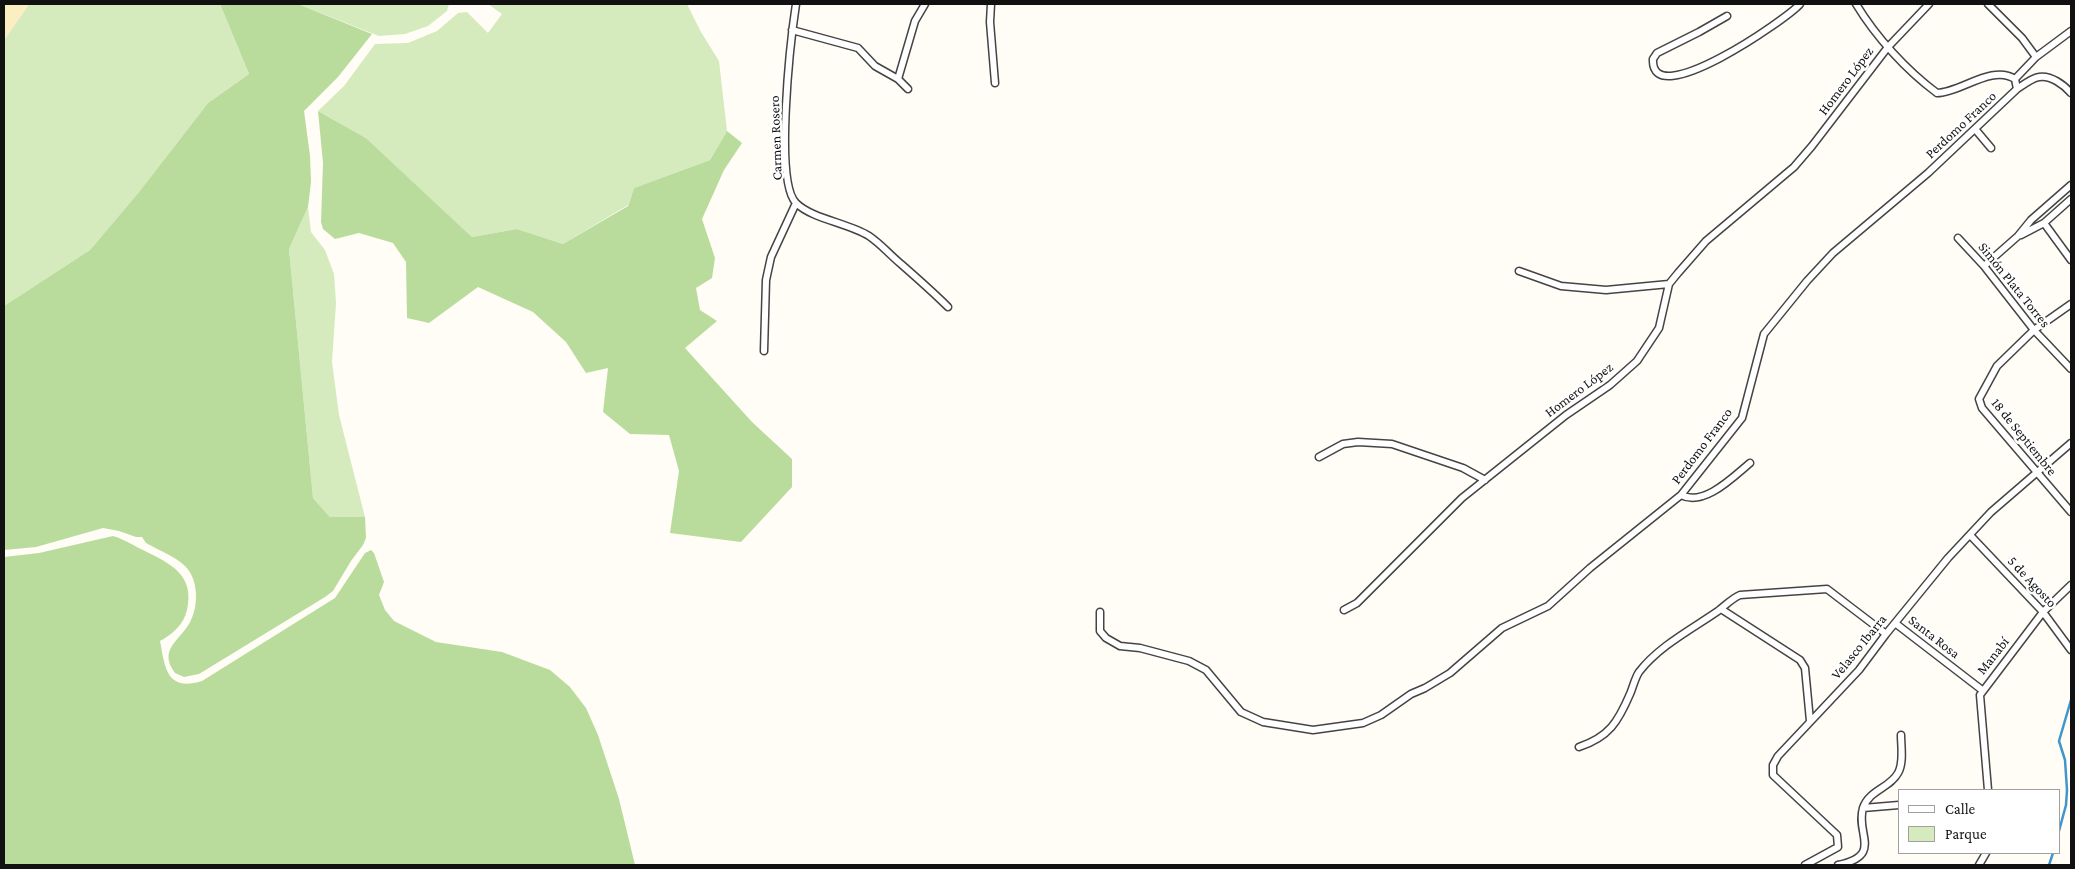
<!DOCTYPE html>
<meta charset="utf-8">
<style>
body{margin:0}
#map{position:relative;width:2075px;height:869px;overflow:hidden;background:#fffdf5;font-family:"Crimson Pro",serif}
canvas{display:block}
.frame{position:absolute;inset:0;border:5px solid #111;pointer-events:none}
.legend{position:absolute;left:1898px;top:789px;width:162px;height:65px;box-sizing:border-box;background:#fff;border:1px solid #a0a0a0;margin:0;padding:6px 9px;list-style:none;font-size:15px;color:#111}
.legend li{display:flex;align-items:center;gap:10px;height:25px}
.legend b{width:25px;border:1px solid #a0a0a0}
</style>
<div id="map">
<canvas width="2075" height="869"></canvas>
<div class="frame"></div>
<ul class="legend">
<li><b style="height:6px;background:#fff"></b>Calle</li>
<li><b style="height:14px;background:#d5ebbd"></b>Parque</li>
</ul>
</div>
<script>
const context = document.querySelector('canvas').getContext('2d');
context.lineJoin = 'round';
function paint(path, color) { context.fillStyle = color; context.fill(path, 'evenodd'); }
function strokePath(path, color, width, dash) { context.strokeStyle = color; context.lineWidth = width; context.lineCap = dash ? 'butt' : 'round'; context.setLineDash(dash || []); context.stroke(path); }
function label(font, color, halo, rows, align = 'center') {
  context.font = font + ' "Crimson Pro",serif'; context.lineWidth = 5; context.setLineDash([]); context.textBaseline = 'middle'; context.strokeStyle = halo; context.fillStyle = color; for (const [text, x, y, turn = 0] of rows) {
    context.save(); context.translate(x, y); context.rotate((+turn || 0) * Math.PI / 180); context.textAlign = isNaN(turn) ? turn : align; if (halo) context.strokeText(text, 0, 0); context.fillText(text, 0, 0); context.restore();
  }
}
paint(new Path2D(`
 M29,4H220L249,74L208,103L139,192L90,250L4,306V40Z
 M298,4H449L447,11L428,26L405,34L379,36Z
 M488,4H687L701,32L719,61L727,131L710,160L634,188L628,205L563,244L517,229L472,237L366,138L318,111L344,86L375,44L408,43L437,31L458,13L467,12L488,33L502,14Z
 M308,207L311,232L325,250L334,274L336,303L332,362L339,415L365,517H330L313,498L289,249Z`), '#d5ebbd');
paint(new Path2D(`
 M220,4H298L372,34L338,77L304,111L310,156L311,182L308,207L289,249L313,498L330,517H365L366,538L363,545L351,561L333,591L325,597L199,674L184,677L175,673C158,650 179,641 189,624C199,607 199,580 185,566C175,556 158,550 146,543L142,537H136L119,531L103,528L36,547L4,550V306L90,250L139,192L208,103L249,74Z
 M318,111L366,138L472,237L517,229L563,244L628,206L634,188L710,160L727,131L742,143L724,170L702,219L715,258L712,278L696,288L700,310L717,321L685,348L752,422L792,459V487L741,542L670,533L679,471L669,435L630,434L603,412L608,368L586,373L566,342L533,312L478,287L429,323L407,318L406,262L393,243L359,233L335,239L323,229L321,222L323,163Z
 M113,536C124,539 134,546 145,551C171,564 195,575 187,610C184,624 172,635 160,641C165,667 166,692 202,681L335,598L365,553L371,550L374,553L384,582L379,595L385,610L394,621L436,642L502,652L550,670L570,687L586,708L598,735L619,799L635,865H4V557L39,553Z`), '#b9dc9c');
paint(new Path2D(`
 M4,4H29L4,40Z`), '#fbeec1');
strokePath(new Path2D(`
 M2059,831L2066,805L2067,790L2065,760L2059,741L2071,700
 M2049,865L2053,853`), '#3f96cf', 2.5);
const street = new Path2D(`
 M796,4C791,37 774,181 796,203C812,219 849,223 869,236C881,244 890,255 901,264C917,278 933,292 948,307
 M991,4L990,22L995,83
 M1856,4C1876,37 1906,70 1937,93C1960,93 1992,64 2015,79
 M1988,4L2022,38L2036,57
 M1727,16L1699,32L1657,53L1653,59C1650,114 1787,19 1800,4
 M792,30L858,48L875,66L898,79L908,89
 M898,79L915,21L925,4
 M2017,89C2023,85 2032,78 2039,77C2051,75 2064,85 2071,93
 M1975,129L1991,148
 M2044,223L2071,260
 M2021,235L2044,223L2071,199
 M1958,238L1984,266L2034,330L2071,369
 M1984,266L2018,236L2031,220L2071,185
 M1519,271L1561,286L1606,290L1669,284
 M2071,304L2034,330L1997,366L1979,399L1982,408L2071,512
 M764,351L766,280L771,257L796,203
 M1319,457L1343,444L1358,442L1392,444L1463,468L1485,480
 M1681,495C1704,507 1733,477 1750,463
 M1970,535L2043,612L2071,650
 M1721,609L1800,660L1805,668L1810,721
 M1344,610L1357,603L1462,498L1566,415L1610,385L1637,361L1659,328L1669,284L1678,273L1706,241L1794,167L1812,146L1888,47L1929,4
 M1100,612V631L1106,638L1120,646L1140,648L1189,661L1206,670L1241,712L1263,722L1313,730L1363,723L1381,715L1411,694L1425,688L1450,673L1502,628L1548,606L1590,568L1681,495L1742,418L1764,334L1807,281L1833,253L1928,173L2017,89L2015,79L2036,57L2071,31
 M1895,623L1982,690
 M1579,747C1609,737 1618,722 1630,694C1633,687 1635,678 1639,672C1659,646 1692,629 1718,611C1726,605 1731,599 1740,595L1827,589L1886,634
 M1988,790L1980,695L2043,612L2071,585
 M1863,808L1899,805
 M1805,865L1838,847L1837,835L1773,775V765L1778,756L1859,670L1886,634L1948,558L1991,512L2071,443
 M1838,865C1884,855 1855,834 1863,808C1869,790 1890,788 1898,773C1904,763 1901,746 1901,735
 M1979,865L1986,853`);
strokePath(street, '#444', 9);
strokePath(street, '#fff', 6);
label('14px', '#111', '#fff', [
 ["Homero López",1846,81,-53],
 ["Perdomo Franco",1961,125,-43],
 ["Carmen Rosero",776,138,-92],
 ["Simón Plata Torres",2014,285,51],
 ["Homero López",1579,390,-37],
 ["18 de Septiembre",2024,437,51],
 ["Perdomo Franco",1702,446,-53],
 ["5 de Agosto",2032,582,47],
 ["Santa Rosa",1934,637,38],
 ["Velasco Ibarra",1859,647,-51],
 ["Manabí",1993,656,-52]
]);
</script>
